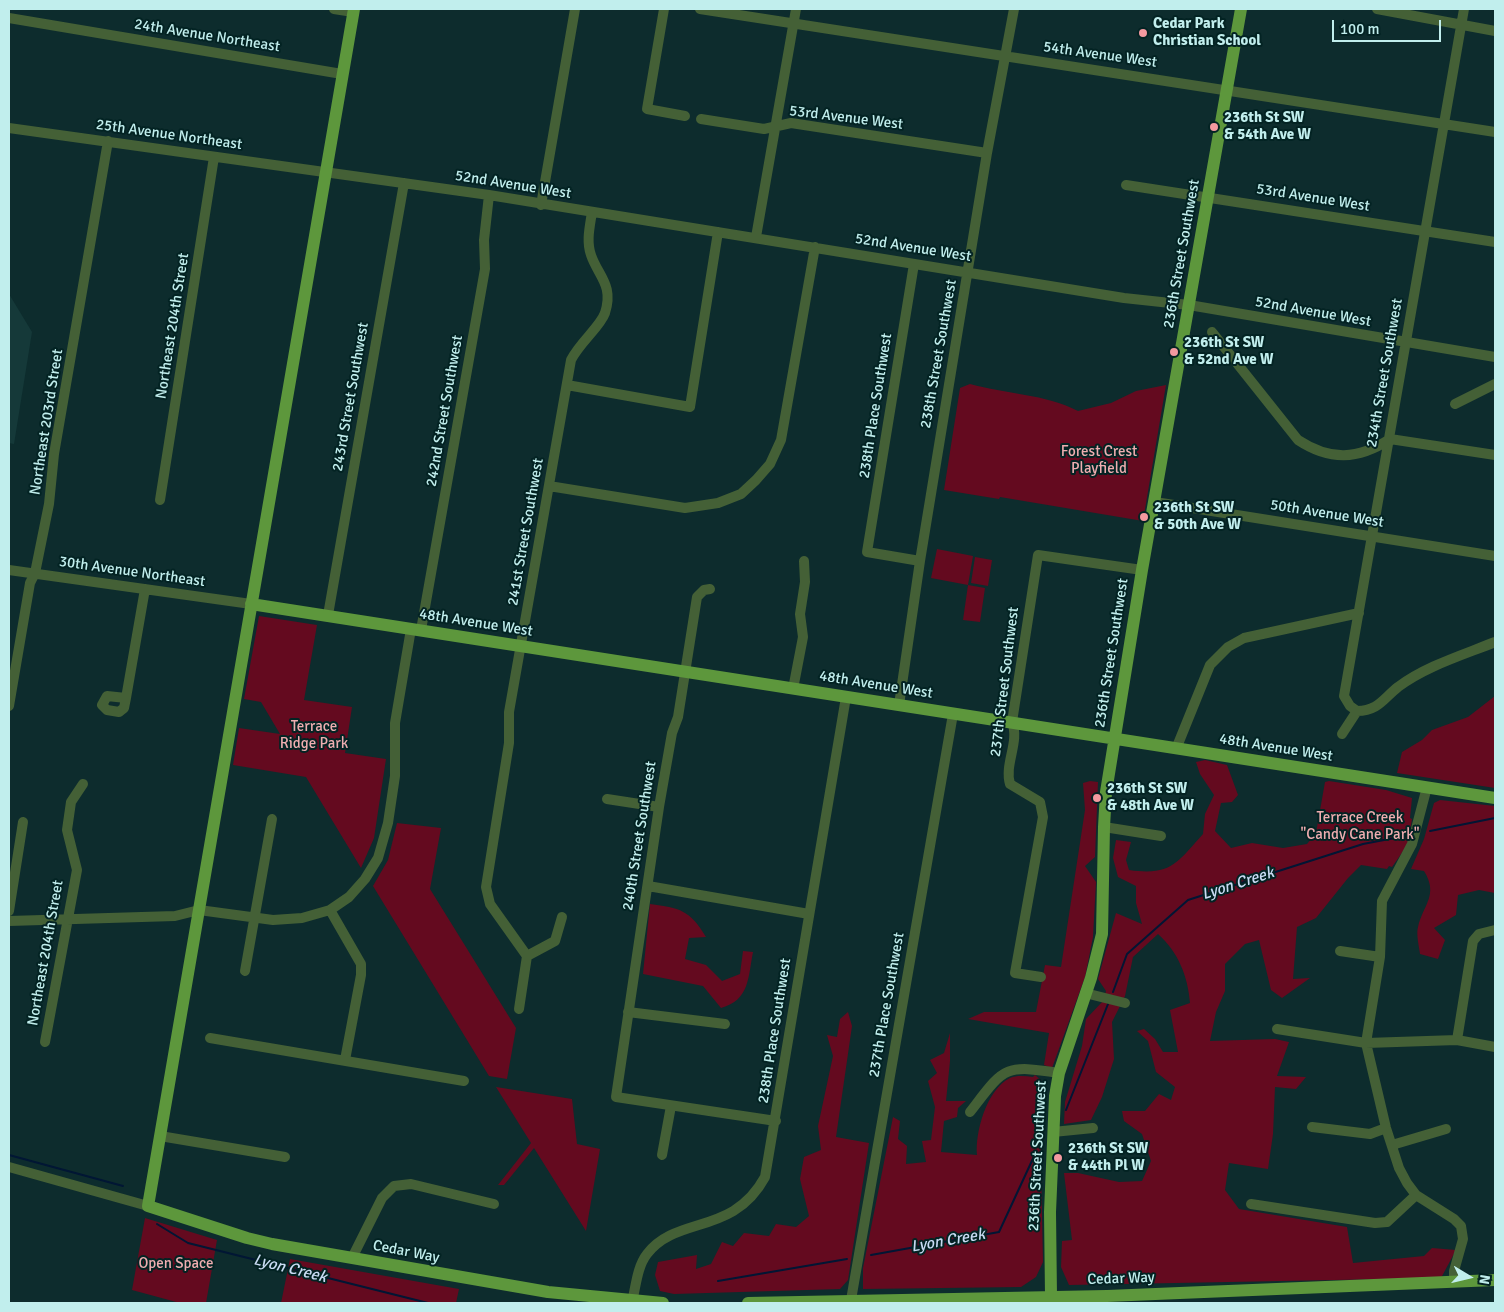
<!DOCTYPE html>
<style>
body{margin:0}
#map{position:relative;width:1504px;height:1312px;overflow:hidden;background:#0d2c2d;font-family:Signika,sans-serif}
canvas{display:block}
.frame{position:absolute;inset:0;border:10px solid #c1eeed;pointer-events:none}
.north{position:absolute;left:1444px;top:1252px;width:50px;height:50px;-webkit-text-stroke:4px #032323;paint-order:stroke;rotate:99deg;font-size:14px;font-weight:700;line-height:20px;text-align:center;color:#c1eeed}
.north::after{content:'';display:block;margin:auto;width:18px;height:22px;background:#c1eeed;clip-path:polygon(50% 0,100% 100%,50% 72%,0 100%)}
.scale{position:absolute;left:1332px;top:20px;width:109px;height:22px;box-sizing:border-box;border:2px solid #c1eeed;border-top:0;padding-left:6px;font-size:15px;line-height:18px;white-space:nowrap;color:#c1eeed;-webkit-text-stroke:4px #032323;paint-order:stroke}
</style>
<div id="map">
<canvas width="1504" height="1312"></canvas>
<div class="frame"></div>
<div class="north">N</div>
<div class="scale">100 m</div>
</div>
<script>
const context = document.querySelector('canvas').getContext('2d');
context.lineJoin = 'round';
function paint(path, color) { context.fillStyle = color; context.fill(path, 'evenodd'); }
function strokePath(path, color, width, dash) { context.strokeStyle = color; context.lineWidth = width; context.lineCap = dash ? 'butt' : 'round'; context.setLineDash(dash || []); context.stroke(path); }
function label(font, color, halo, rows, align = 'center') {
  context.font = font + ' Signika,sans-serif'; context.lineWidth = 4; context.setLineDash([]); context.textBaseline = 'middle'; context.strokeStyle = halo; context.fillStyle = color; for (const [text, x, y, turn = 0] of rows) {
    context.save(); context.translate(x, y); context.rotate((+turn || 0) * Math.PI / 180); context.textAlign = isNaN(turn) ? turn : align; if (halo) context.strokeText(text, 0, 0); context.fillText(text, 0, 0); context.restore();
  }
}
paint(new Path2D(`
 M9,294L32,332L14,444L9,443Z`), '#153939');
paint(new Path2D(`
 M970,384C1006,394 1045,394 1078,411L1111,403L1136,391L1166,385L1143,521L1000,497L999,499L944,490L960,388Z
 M937,549L973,556L968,585L931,578Z
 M975,557L992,560L988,586L971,583Z
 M968,585L985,588L980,622L963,620Z
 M259,616L317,625L304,700L352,707L345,753L386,759L374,838L361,868L306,777L233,765L239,728L280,734L261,702L244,699Z
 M1495,696V788L1397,773L1402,752L1422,740L1432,730L1468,717Z
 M1205,760L1227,765L1238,795L1232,802L1221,803L1215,831L1231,848L1252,843L1283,848L1307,844L1316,833L1325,782L1329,781L1386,790L1412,798L1410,818L1412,819L1408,844L1392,867L1389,866L1387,869L1361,865L1348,878L1316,918L1297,927L1293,979L1310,978L1282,998L1271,990L1259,940L1245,944L1225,964V991L1216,1012L1210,1041L1275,1039L1289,1042L1277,1076L1306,1077L1296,1089L1275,1087L1273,1134L1268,1169L1229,1163L1225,1190L1239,1209L1347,1227L1353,1263L1424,1256L1432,1248L1456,1250L1441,1278L1069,1285L1061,1267L1062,1241L1072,1240L1064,1173H1078L1119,1182L1142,1181L1151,1161L1142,1134L1124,1121L1122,1111H1145L1159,1094L1171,1100L1175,1087L1156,1072L1148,1041L1137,1031L1144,1029L1155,1039L1163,1052H1178L1170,1010L1190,1003C1188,976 1178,952 1158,934L1133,957L1125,996L1112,1022L1114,1059L1102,1097L1091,1120L1064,1124L1065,1102L1082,1046L1086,1019L1103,1001L1106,991L1098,979L1116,913L1142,924L1136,903V886L1118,877L1113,858L1116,840L1131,842L1126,860L1129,870C1171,876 1177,863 1203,834L1205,814L1214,795L1200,774L1196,762Z
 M1090,781L1098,782L1095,857L1085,866L1096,882L1093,937L1085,977L1052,1068L1044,1065L1049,1033L968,1019L984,1012H1036L1045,965L1061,967L1085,810L1083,783Z
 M1440,800L1495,806V893L1479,890L1458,895L1456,915L1434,928L1445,940L1438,959L1420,954C1419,946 1416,934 1418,927C1423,905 1439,895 1424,871L1411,869L1424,839L1434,803Z
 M397,823L441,828L430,889L516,1028L507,1079L489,1076L373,886L388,860Z
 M650,904C680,908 690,910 706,937L689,938L685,959L706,965L722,981L740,974L743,951L753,952C748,977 750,1000 721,1008L703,986L643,974Z
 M848,1012L852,1026L836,1137L869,1143L848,1280L840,1289L674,1294L660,1291L655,1275L658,1262L697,1255L696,1269L711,1264L722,1242L733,1246L744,1233L769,1236L776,1224L796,1227L809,1216L800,1179L804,1157L821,1150L818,1126L833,1056L827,1035L837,1037L840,1019Z
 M950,1033V1061L946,1101H966L958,1108L957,1117L944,1121L941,1152L977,1155C975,1133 986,1090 1010,1078C1017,1075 1025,1076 1033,1077L1035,1075L1043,1082L1041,1170L1043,1262L1036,1277L1021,1287L863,1289V1268L893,1117L900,1121L898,1139L907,1146L906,1164L926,1162L922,1141L931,1140L935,1107L928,1081L937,1073L930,1060L944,1053Z
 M496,1087L572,1099L577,1144L600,1149L586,1231L534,1148L504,1185H498L531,1143Z
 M145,1218L217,1240L206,1303H180L132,1290Z
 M290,1259L459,1289L456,1303H281Z`), '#640a1f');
strokePath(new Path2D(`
 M1430,831L1495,818
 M1113,992L1127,954L1188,900L1363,844L1405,836
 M1066,1110L1108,1004
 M9,1155L123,1186
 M157,1224L188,1243L428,1303
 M871,1255L999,1232L1036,1152
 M718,1281L847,1259`), '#011634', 2);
strokePath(new Path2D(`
 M334,9L353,12
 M664,9L647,109L685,116
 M700,9L1495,132
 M1377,9L1495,31
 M9,18L342,74
 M701,119L764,129L791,123L987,153
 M9,128L489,195L1124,298L1189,305L1495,357
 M1126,185L1495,242
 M541,205L575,9
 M756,237L796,9
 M914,264L867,552L920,561
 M1212,332L1298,440C1330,461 1358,460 1390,439L1495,455
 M567,385L690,407L718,232
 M1455,404L1495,384
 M549,486L685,508L718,503L741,494L756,480L770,464L781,440L815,247
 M160,500L214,157
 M1155,502L1495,556
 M9,570L251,604
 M710,589L704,590L697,597L678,717L672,733L659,807L616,1097L776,1121
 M328,615L404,183
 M421,630L485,269L484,240L489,195
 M793,689L803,637L800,614L805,582L804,561
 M126,698L107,696L102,705L107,710L119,712L124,708L126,698L145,589
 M899,705L920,561L987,153L1014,9
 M9,706L30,583L35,573L49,504L54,454L108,141
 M1357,711L1350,706L1344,696L1464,9
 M1357,711C1378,711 1383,699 1398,687C1426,666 1463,655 1495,642
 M1342,734L1357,711
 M1176,749L1210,665L1228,647L1244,638L1359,613
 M1427,787L1412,844L1382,901L1380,957L1366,1043L1386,1128L1399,1168L1407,1183L1416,1195L1454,1219L1461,1226L1463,1239L1454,1271V1281
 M607,799L659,807
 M1104,827L1161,836
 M648,886L809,914
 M330,910L361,964V975L345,1060
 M9,911L23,822
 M9,921L175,916L199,910L273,920L302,918L330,910L349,897L365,879L378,858L388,823L395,776V723L411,629
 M1340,951L1380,957
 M527,956L555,941L562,917
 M245,971L272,819
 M1041,977L1015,973L1043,817L1040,802L1010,784C1004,764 1020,742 1012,722L1038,555L1142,570
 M1085,993L1125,1003
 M519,1009L527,956L490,904L486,887L509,743V712L571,360C580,342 600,327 605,313C614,285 598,276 591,255C586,241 590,226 592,212
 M628,1012L725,1024
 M1277,1029L1366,1043L1457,1040L1495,1047
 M210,1038L464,1081
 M1457,1040L1473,941L1479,934L1495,930
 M45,1042L77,870L67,830L71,802L83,784
 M970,1112C1004,1068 1003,1064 1059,1073
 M1312,1127L1370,1134L1386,1128
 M1053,1132L1093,1128
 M160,1136L285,1157
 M1392,1145L1446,1129
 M662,1155L671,1106
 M9,1167L148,1206
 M1251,1204L1375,1223L1387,1222L1416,1195
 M352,1258L382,1198L394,1186L411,1184L494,1204
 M851,1300L953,714
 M632,1302C636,1286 637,1267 647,1254C677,1215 733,1236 765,1177L846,697`), '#446036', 10);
strokePath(new Path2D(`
 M354,9L148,1206L247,1238L272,1244L548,1292L663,1303
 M251,604L1495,798
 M1051,1296L1050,1212L1055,1096L1059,1073L1091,978L1102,934L1104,827L1106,792L1142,570L1241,9
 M748,1303L1107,1296L1495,1280`), '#5d973c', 12);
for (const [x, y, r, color] of [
 [1143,33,5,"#f49aa0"],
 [1214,127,5,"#f49aa0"],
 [1174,352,5,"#f49aa0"],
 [1144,517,5,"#f49aa0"],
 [1097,798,5,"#f49aa0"],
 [1058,1158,5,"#f49aa0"]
]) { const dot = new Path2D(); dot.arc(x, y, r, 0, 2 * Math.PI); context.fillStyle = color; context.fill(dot); strokePath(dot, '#032323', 2); }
label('bold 15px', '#c1eeed', '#032323', [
 ["Cedar Park",1153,24],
 ["Christian School",1153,41],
 ["236th St SW",1224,118],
 ["& 54th Ave W",1224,135],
 ["236th St SW",1184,343],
 ["& 52nd Ave W",1184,360],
 ["236th St SW",1154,508],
 ["& 50th Ave W",1154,525],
 ["236th St SW",1107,789],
 ["& 48th Ave W",1107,806],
 ["236th St SW",1068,1149],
 ["& 44th Pl W",1068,1166]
], 'left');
label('15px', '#c1eeed', '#032323', [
 ["24th Avenue Northeast",207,36,9],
 ["54th Avenue West",1100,55,8],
 ["53rd Avenue West",846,118,7],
 ["25th Avenue Northeast",169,135,8],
 ["52nd Avenue West",513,185,9],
 ["53rd Avenue West",1313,198,9],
 ["52nd Avenue West",913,248,9],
 ["236th Street Southwest",1182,254,-80],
 ["52nd Avenue West",1313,312,10],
 ["Northeast 204th Street",173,326,-81],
 ["238th Street Southwest",939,354,-80],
 ["234th Street Southwest",1385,373,-80],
 ["243rd Street Southwest",351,397,-80],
 ["238th Place Southwest",876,406,-81],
 ["242nd Street Southwest",445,411,-80],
 ["Northeast 203rd Street",47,422,-81],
 ["50th Avenue West",1327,514,9],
 ["241st Street Southwest",526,532,-80],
 ["30th Avenue Northeast",132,572,8],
 ["48th Avenue West",476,623,9],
 ["236th Street Southwest",1112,653,-81],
 ["237th Street Southwest",1005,682,-83],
 ["48th Avenue West",876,685,9],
 ["48th Avenue West",1276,748,9],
 ["240th Street Southwest",640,836,-81],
 ["Northeast 204th Street",46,953,-80],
 ["237th Place Southwest",887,1005,-80],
 ["238th Place Southwest",775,1031,-81],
 ["236th Street Southwest",1038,1156,-87],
 ["Cedar Way",406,1252,11],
 ["Cedar Way",1121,1279,-2]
]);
label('15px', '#efadb0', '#032323', [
 ["Forest Crest",1099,452],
 ["Playfield",1099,469],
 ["Terrace",314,727],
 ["Ridge Park",314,744],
 ["Terrace Creek",1360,818],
 ["\"Candy Cane Park\"",1360,835],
 ["Open Space",176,1264]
]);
label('italic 16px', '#c9dbf3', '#032323', [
 ["Lyon Creek",1238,884,-18],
 ["Lyon Creek",948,1241,-10],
 ["Lyon Creek",290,1269,14]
]);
</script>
